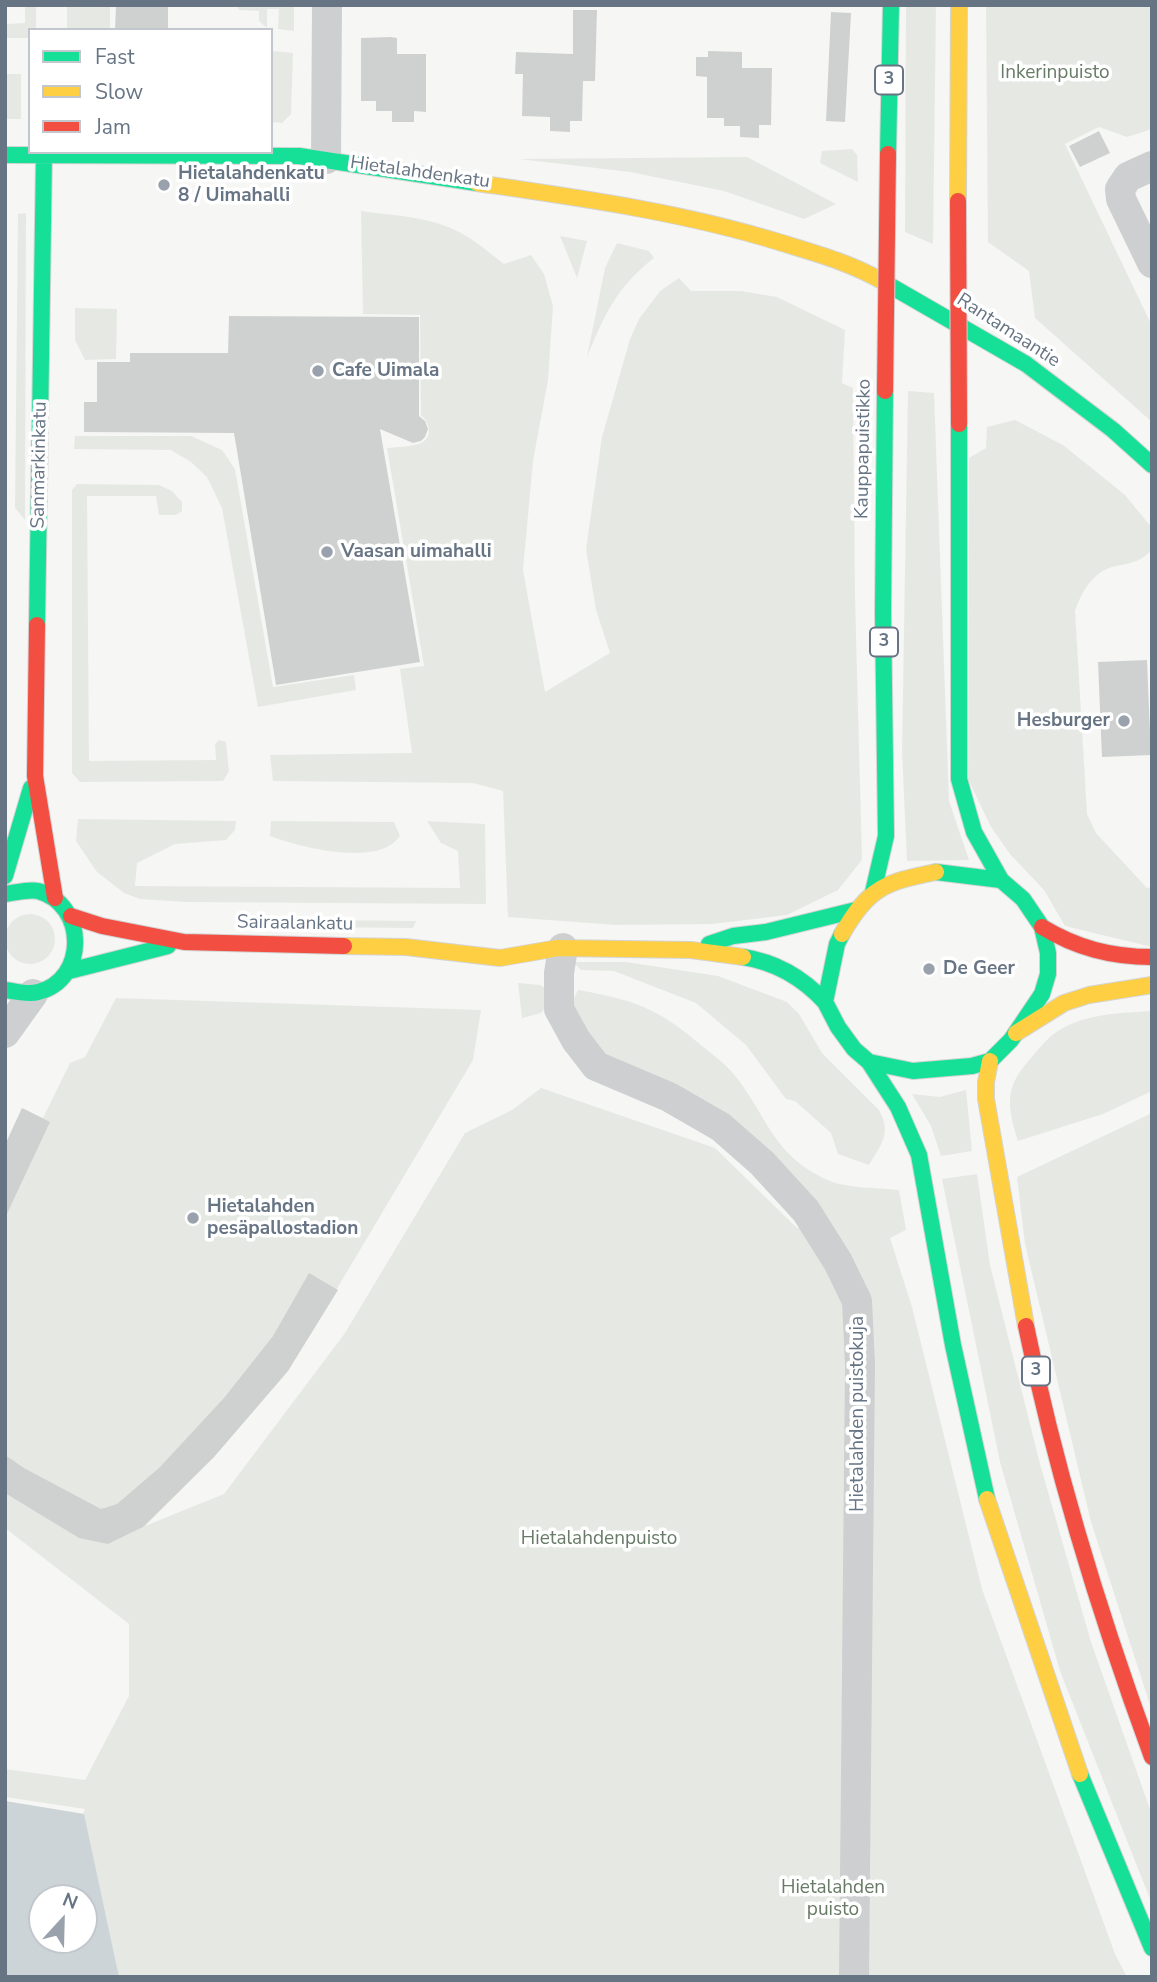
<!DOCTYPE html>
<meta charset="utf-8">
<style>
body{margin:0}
#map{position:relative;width:1157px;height:1982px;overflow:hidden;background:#f6f6f5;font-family:"Nunito Sans",sans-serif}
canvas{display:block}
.frame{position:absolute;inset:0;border:7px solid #677484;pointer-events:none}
.legend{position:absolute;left:28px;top:28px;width:245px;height:126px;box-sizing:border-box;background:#fff;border:2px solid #c2c7ce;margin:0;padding:9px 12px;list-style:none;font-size:21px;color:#677484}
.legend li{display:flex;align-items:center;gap:14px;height:35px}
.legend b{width:35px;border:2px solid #c2c7ce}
.north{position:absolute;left:28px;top:1884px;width:70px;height:70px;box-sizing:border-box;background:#fff;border:2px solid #c2c7ce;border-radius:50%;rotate:22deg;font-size:19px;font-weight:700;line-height:28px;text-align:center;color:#677484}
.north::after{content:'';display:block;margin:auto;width:24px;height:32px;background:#99a2ac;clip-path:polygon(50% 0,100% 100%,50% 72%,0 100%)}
</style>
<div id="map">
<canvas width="1157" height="1982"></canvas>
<div class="frame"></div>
<ul class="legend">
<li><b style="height:9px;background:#16e098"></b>Fast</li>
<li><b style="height:9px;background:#ffcf43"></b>Slow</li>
<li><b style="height:9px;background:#f24e42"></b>Jam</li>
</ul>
<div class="north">N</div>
</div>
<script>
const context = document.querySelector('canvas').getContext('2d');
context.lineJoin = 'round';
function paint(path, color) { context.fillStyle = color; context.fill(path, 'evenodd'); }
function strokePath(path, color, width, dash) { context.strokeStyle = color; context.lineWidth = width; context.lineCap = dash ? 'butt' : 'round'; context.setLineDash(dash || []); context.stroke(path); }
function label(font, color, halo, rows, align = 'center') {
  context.font = font + ' "Nunito Sans",sans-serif'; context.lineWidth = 7; context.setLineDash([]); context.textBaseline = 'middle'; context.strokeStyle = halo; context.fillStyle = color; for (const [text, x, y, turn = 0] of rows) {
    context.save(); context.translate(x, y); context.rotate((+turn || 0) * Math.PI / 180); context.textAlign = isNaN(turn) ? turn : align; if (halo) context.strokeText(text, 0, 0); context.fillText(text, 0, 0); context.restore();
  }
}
paint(new Path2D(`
 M25,5H36V30H30V38H5V24L25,23Z
 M67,5H110V30H67Z
 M237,5H294V31L278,29L279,9H267V28L259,21V11L239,10Z
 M906,5H936L933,244L905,232Z
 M986,5H1152V129L1127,137L1099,127L1065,144L1152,326V422L1035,318L1029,271L988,242Z
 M273,51L293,53L291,114L282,123L271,122Z
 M5,74H21V119H5Z
 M852,149L857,155L858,182L820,163L822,151Z
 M747,157L836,204L804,219L724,191L630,172L519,159Z
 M361,211C390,215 421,216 448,227C469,235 486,250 504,264L531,255L544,274L553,306L548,380L533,461L523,570L545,692L610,653L596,610L586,549L602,437L630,339L639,319L660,291L679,278L691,291H741L777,297L845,330L842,383L853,388L855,596L862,860L838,890L787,915L712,924L616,925L508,917L503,791L473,783L273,781L270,755L412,753L400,669L424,666L387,448C397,447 412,447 421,443C434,437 429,422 421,415L420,315L363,314Z
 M26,213L25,520L15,508L18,214Z
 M560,236L587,241L577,278Z
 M617,243L649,251L654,258C616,288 605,314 587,357L605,268Z
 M75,308L117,309L116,359L85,360L75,340Z
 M908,391L934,393L949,801L969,860L907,861L902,751Z
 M1015,420L1063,445L1125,495L1152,528V550C1140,562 1131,563 1116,566C1093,571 1082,591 1075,611L1087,814L1096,833L1147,888L1152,887V947L1065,926L1044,890L1010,854L991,827L968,779L969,458L986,448L987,427Z
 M75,436H191L222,450L235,469L273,687L354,675L356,690L258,707L222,508L207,477L191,462L171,450L74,449Z
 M77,484L159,485L172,491L182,502V511L176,515H159L156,496H87L89,761L216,760L215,744L219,740L226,742L229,771L223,781L80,782L72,773V490Z
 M78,819L236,821L235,830L226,840L175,844L137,863L135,886L460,888L458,851L441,843L427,821L485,824L486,904L185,902L140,899L124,893L97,872L76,841Z
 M271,821L394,822L400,836C378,868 300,847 270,836Z
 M5 939a25 25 0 1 1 50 0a25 25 0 1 1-50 0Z
 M316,920L416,921L413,928L316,927Z
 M573,962H626L718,976L787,1002L799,1014L822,1053L879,1110C892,1133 881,1145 869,1165L838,1154L831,1133L795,1101L786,1099L746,1045L696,1003L614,971L581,970Z
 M518,983L540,985L545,988L548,1005L541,1013L522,1018Z
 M578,990C635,1000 658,1008 702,1046C712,1054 723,1062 731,1071C768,1114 770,1155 830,1181C847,1188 880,1188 899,1190L906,1230L890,1238L912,1307L982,1589L1115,1954L1127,1977H33L5,1801L83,1814L85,1809L5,1797V1769L85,1780L129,1696V1624L5,1528V1145L22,1108L43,1118L70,1063L85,1057L116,998L481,1010L473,1060L288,1371L214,1457L145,1526L224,1494L345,1333L465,1133L512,1110L541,1088L715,1148L797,1228L835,1230L593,1050L572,1002ZM42,1898H84V1940H42Z
 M1152,1011V1091L1103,1114L1018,1141C1007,1106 1004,1087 1031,1058C1037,1051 1042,1044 1049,1038C1075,1014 1118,1013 1152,1011Z
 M966,1090L972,1151L941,1156L931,1126L912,1094L940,1097Z
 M1152,1113V1711L1091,1522L1025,1244L1017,1177Z
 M977,1174L990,1265L1040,1464L1091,1642L1152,1815V1904L1060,1671L1000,1462L942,1179Z`), '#e6e9e3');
paint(new Path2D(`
 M5,1801L84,1814L119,1977H5ZM42,1898H84V1940H42Z`), '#cdd4d8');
paint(new Path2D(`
 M116,5H168V30H115Z
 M573,10H597L595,81H583L582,121H570V132L550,131V117L522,116L523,74H515L516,52L573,54Z
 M831,12L851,13L845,122L826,121Z
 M391,37L397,38V54H426V112L414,111V122H392V111H376V101H361V38Z
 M708,51L742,52V68H772L771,125H759V138L740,137V126H724V118H707V77L696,76V57H708Z
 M1099,131L1110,153L1080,167L1069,146Z
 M229,316L419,317V416L425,421L428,429L425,437L421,441L413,443L380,429L420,662L276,685L234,433L84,432V402H97V362H130V353H228Z
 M1147,660L1151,755L1102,757L1098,662Z
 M22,1108L50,1122L5,1218V1145Z
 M309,1273L338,1290L288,1371L214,1457L143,1527L108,1544L79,1538L5,1493V1455L24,1468L101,1509L117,1504L159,1468L224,1398L273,1336Z`), '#cfd1d1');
const fast = new Path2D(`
 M888,154L891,5
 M5,155L299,156L477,183
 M882,281L1026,364L1113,430L1152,465
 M959,424V779L974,832L1001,880
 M37,625L44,155
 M5,876L31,788
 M873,892L886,836L883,612L885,391
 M5,894C15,893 28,889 38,891C87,904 88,980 38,992C28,995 15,991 5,990
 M842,934L837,944L825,1002L838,1027L854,1049L869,1062L913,1071L972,1066L990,1061L1011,1040L1042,994L1048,974V953L1042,927L1023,899L1001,880L936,872
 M709,944L733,936L766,932L856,910
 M743,957C775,962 803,978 825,1002
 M69,971L168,946
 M869,1062L898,1107L919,1155L953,1345L987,1499
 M1080,1774L1152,1948`);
const slow = new Path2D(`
 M477,183C580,198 683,212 782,243C818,254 850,263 882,281
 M958,201L959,5
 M842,934C868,888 885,882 936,872
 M344,946L406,947L500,958L558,948L691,950L743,957
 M1016,1033L1064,1003L1089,995L1152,985
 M990,1061L986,1082V1099L1026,1326
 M987,1499L1080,1774`);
const jam = new Path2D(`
 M37,625L35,776L55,898
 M71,916L102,926L184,942L344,946
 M1042,927C1077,948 1111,957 1152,957
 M1026,1326C1056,1473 1100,1616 1152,1757`);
strokePath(fast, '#d3d4d4', 18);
strokePath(slow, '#d3d4d4', 18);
strokePath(jam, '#d3d4d4', 18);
strokePath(new Path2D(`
 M326,159L327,5
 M1152,166L1128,177L1120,189L1121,199L1152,263
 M563,948L559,973V1009L576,1040L596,1066L669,1097L721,1127L762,1163L806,1211L838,1262L857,1301L860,1365L854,1977
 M5,1033L33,994`), '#cecfd0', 30);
strokePath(fast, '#16e098', 16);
strokePath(slow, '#ffcf43', 16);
strokePath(jam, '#f24e42', 16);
const jamBridge = new Path2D(`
 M958,201L959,424
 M885,391L888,154`);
strokePath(jamBridge, '#d2d2d3', 18, []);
strokePath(jamBridge, '#f24e42', 16);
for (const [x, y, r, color] of [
 [164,185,7,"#99a2ac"],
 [318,371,7,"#99a2ac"],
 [327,552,7,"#99a2ac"],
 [1124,721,7,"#99a2ac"],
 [929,969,7,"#99a2ac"],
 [193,1218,7,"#99a2ac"]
]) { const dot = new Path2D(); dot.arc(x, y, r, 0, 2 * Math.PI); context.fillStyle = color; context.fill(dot); strokePath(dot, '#fff', 2.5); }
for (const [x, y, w] of [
 [889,80,28],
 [884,642,28],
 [1036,1371,28]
]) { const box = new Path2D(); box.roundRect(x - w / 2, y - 14.5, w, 29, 5); context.fillStyle = '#fff'; context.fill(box); strokePath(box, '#677484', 2); }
label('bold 18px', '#677484', null, [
 ["3",889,80],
 ["3",884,642],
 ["3",1036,1371]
]);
label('19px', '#687b66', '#fff', [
 ["Inkerinpuisto",1055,73],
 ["Hietalahdenpuisto",599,1539],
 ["Hietalahden",833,1888],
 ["puisto",833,1910]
]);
label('19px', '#677484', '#fff', [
 ["Hietalahdenkatu",420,173,8],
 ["Rantamaantie",1008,331,33],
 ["Kauppapuistikko",864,449,-89],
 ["Sanmarkinkatu",40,465,-89],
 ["Sairaalankatu",295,924,1],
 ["Hietalahden puistokuja",858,1414,-90]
]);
label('bold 19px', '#677484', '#fff', [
 ["Hietalahdenkatu",178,174],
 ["8 / Uimahalli",178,196],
 ["Cafe Uimala",332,371],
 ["Vaasan uimahalli",341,552],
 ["Hesburger",1110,721,"right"],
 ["De Geer",943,969],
 ["Hietalahden",207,1207],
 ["pesäpallostadion",207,1229]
], 'left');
</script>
